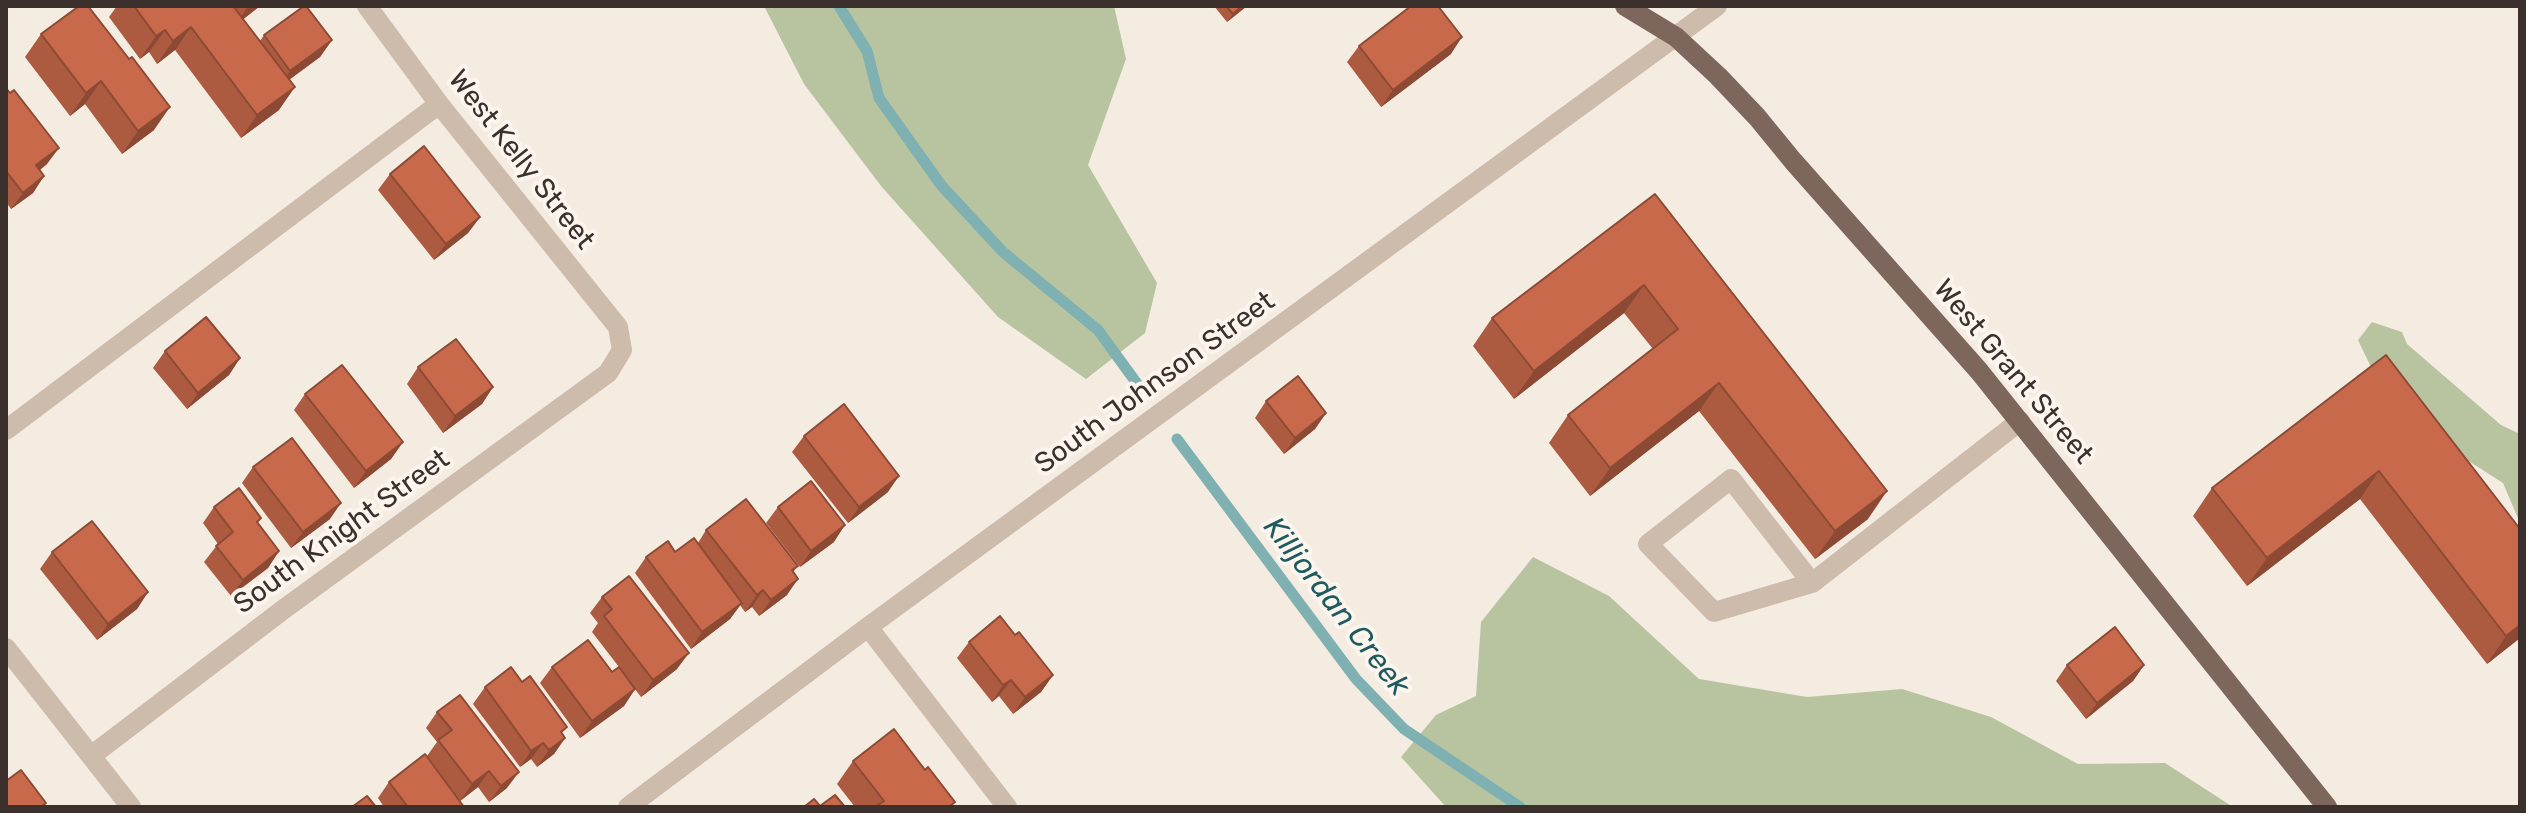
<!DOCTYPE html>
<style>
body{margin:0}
#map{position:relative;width:2526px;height:813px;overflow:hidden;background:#f4ebe1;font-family:Rubik,sans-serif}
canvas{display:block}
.frame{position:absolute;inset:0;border:8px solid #3b302b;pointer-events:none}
</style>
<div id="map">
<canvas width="2526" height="813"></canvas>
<div class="frame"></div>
</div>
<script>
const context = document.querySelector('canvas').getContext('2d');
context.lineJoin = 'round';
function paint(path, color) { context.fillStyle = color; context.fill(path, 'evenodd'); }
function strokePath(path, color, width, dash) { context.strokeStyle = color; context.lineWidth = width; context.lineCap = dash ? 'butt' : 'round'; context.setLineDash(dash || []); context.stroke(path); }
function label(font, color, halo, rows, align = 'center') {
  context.font = font + ' Rubik,sans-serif'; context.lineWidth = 8; context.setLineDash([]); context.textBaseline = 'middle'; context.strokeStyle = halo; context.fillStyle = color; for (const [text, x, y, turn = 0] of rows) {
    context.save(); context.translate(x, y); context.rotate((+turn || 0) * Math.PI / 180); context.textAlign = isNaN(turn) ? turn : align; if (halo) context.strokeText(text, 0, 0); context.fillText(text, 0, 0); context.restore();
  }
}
paint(new Path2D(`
 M764,6H1114L1126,59L1088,165L1157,283L1145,333L1086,379L998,317L881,186L804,84Z
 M2372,322L2402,332L2407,344L2501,425L2520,434V523L2503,483L2434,439L2382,390L2358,340Z
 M1533,557L1609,596L1699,679L1807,697L1902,689L1991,717L2078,764L2165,763L2233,807H1446L1401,757L1436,715L1476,696L1481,622Z`), '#b8c4a0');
strokePath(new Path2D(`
 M839,6L867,51L879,98L941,185L1003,252L1098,330L1141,389
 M1177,439L1356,679L1404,729L1520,807`), '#7fb0b2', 11);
strokePath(new Path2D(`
 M6,430L439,104
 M1812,583L1731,479L1648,544L1714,612L1812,583L2020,421
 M868,627L1007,807
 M6,648L131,807
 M91,756L284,609L608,373L622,350L618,327L439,104L367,6
 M628,807L868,627L1717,6`), '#cdbbac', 20);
strokePath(new Path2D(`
 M1625,6L1676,37L1718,76L1757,117L1793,161L1979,371L2327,807`), '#7d675c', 20);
paint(new Path2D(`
 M79,6L154,130L122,154L85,104L70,116L25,57L41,34Z
 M117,6H260L243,19L260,41L264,35L332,40L320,57L289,80L279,110L241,138L175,50L157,64L149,52L140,59L109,17Z
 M1214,6H1247L1227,22Z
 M1359,46L1451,54L1381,107L1347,62Z
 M6,88L47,164L40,170L44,176L33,193L11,209L6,202Z
 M390,174L480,217L468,233L434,260L378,190Z
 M1655,194L1868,519L1815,559L1699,411L1590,496L1549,443L1568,415L1653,349L1624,313L1514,399L1473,346L1492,318Z
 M165,351L240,358L229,375L187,409L153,368Z
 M2386,355L2520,529V638L2487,664L2360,499L2247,586L2193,516L2212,488Z
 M418,367L493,387L482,404L443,433L407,384Z
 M305,394L403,442L391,459L354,488L294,410Z
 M1266,401L1326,413L1315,429L1284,454L1255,418Z
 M804,436L888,492L848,523L792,452Z
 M253,467L330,519L291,548L242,483Z
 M214,507L258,523L279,551L268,568L231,596L204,562L218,544L203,523Z
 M778,507L834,542L800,567L766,523Z
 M706,530L798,566L793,572L787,595L759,616L752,607L745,612L740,605L730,619L691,649L635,573L646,557L675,552L698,543Z
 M52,552L148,592L137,609L97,640L40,569Z
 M602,597L677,669L641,697L624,675L635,689L624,706L580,738L540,683L552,667L612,672L619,667L592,632L598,623L590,613Z
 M1015,635L1053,675L1041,692L1013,714L999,696L992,702L957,658L969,642Z
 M2067,665H2144L2133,681L2086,719L2056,681Z
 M485,687L565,738L554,754L537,767L531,759L520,767L473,704Z
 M437,712L507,788L489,802L478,787L460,801L427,756L437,742L426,728Z
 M853,761L952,807H855L837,784Z
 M389,782L464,807H384L378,798Z`), '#ac5a40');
paint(new Path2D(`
 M250,6H260L236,25L247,8Z
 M1242,6H1247L1227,22L1233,14Z
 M191,27L175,50L157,64L173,41Z
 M165,30L149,52L140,59L156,36Z
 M1462,37L1451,54L1381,107L1393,90Z
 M332,40L320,57L279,87L290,71Z
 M101,81L85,104L70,116L86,93Z
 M295,87L279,110L241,138L257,115Z
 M170,107L154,130L122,154L138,131Z
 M59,148L47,164L25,181L36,165Z
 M44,176L33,193L11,209L23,193Z
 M480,217L468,233L434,260L446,244Z
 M1644,285L1624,313L1514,399L1534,371Z
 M240,358L229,375L187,409L198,393Z
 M1719,383L1699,411L1590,496L1610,468Z
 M493,387L482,404L443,433L455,416Z
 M1326,413L1315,429L1284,454L1295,438Z
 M403,442L391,459L354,488L366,471Z
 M2379,471L2360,499L2247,586L2267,558Z
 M899,476L888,492L848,523L859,507Z
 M1887,491L1868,519L1815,559L1835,531Z
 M341,503L330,519L291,548L303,532Z
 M845,525L834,542L800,567L811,551Z
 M279,551L268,568L231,596L243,580Z
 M798,579L787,595L759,616L771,600Z
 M763,590L752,607L745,612L757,595Z
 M148,592L137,609L97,640L108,624Z
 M742,603L730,619L691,649L702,632Z
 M2520,625V638L2487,664L2506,636Z
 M689,653L677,669L641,697L653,680Z
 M2144,665L2133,681L2086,719L2097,703Z
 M1053,675L1041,692L1013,714L1025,697Z
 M1011,680L999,696L992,702L1003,685Z
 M635,689L624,706L580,738L592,721Z
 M565,738L554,754L537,767L549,750Z
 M543,743L531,759L520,767L531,751Z
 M489,771L478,787L460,801L472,784Z
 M519,772L507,788L489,802L501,786Z`), '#8c4a34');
const building = new Path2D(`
 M79,6H88L129,59L132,57L170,107L138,131L101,81L86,93L41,34Z
 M134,6H233L295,87L257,115L191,27L173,41L165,30L156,36Z
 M304,6H306L332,40L290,71L264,35Z
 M1226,6H1242L1233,14Z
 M1411,6H1438L1462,37L1393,90L1359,46Z
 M6,88L10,93L14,90L59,148L36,165L44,176L23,193L6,171Z
 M424,146L480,217L446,244L390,174Z
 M1655,194L1887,491L1835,531L1719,383L1610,468L1568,415L1678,329L1644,285L1534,371L1492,318Z
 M206,317L240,358L198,393L165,351Z
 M456,339L493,387L455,416L418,367Z
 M2386,355L2520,529V625L2506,636L2379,471L2267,558L2212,488Z
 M342,365L403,442L366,471L305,394Z
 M1298,376L1326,413L1295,438L1266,401Z
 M844,404L899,476L859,507L804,436Z
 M292,438L341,503L303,532L253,467Z
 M811,481L845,525L811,551L778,507Z
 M239,488L261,518L257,522L279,551L243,580L216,546L233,532L214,507Z
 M746,499L798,566L792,570L798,579L771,600L763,590L757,595L706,530Z
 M92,521L148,592L108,624L52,552Z
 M694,538L742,603L702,632L646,557L668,541L675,552Z
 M629,576L689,653L653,680L604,616L612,609L602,597Z
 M1000,616L1015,635L1019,632L1053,675L1025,697L1011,680L1003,685L969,642Z
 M2115,627L2144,665L2097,703L2067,665Z
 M588,640L612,672L619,667L635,689L592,721L552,667Z
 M511,667L522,682L530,676L567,727L561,732L565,738L549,750L543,743L531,751L485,687Z
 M460,695L519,772L501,786L489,771L472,784L438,740L452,730L437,712Z
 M894,729L925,770L928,767L955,802L949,807H875L884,801L853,761Z
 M425,754L464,807H408L389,782Z
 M21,770L46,803L41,807H6V781Z
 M835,795L845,807H804L814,799L820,806Z
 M367,796L376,807H352Z`);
paint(building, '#c8694b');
strokePath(building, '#8c4a34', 2);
label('28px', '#3b302b', '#fbf5ee', [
 ["West Kelly Street",521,160,52],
 ["West Grant Street",2013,372,50],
 ["South Johnson Street",1155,383,-36],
 ["South Knight Street",342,532,-36]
]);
label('italic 30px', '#1f5a5e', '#fbf5ee', [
 ["Killjordan Creek",1336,607,52]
]);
</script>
